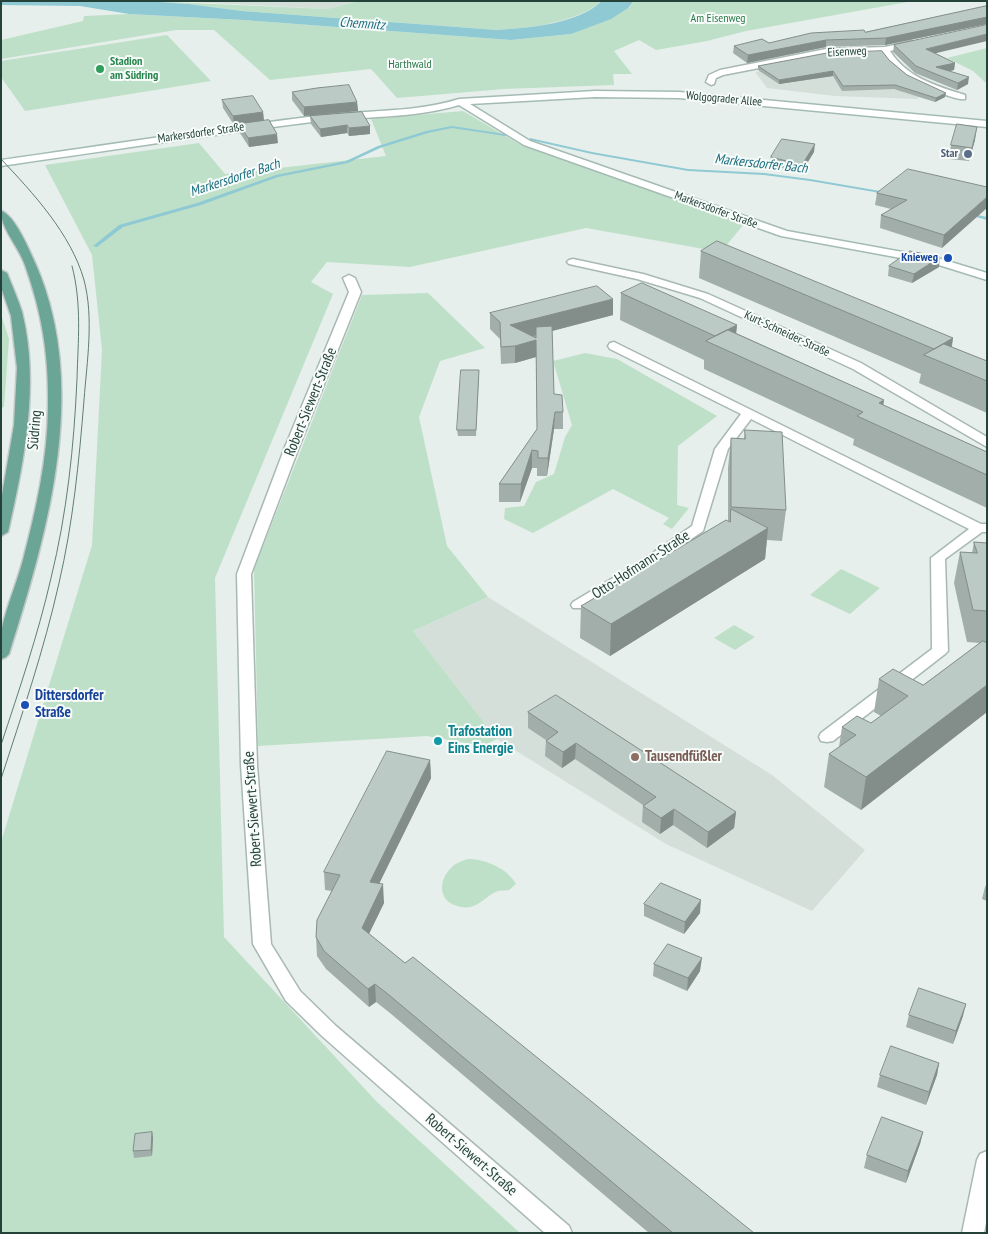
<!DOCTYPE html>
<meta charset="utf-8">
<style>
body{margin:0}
#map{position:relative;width:988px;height:1234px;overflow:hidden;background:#e6efeb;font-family:"PT Sans Narrow",sans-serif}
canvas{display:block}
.frame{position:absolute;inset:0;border:2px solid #24423a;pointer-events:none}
</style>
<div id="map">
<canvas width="988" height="1234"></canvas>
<div class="frame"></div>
</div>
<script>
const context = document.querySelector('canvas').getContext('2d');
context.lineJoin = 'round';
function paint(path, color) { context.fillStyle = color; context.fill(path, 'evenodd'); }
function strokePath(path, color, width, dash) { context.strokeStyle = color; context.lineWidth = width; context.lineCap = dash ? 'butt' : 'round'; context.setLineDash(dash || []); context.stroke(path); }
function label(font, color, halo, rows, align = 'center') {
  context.font = font + ' "PT Sans Narrow",sans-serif'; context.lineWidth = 4; context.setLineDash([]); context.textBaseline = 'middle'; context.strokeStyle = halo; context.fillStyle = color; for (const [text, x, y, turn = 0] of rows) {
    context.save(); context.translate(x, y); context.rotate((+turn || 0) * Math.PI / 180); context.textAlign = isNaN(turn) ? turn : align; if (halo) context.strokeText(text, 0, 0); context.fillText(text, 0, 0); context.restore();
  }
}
paint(new Path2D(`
 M174,1H359L327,9Z
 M829,56L900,68L926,83L918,99L835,96L767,88L755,72Z
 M488,597L772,775L865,850L812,911L666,844L497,739L413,631Z`), '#d4dfda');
paint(new Path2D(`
 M145,1L327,9L359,1H602C576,23 530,28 497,30L242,11L188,4Z
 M635,1H913L746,31L707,41L656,50L639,40L614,51L632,74H613L614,85L504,89L397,98L371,69L270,80L214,30H176L1,59V40L83,21L84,16L129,14L243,20L511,40L571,34L628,8Z
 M167,35L211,81L25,111L1,77V61Z
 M987,48V84L973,71L947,58Z
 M463,111L521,145L744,224L721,252L586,228L410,267L327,262L311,282L333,294L215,578L224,937L377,1102L520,1233H1V842L92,545L102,350L92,255L45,165L199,143L225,174L386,156L371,119Z
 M428,293L485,348L440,361L419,417L447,546L488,597L413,631L497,739L482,746L427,736L258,746L254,569L362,295Z
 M1,314L9,339L4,407L1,408Z
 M585,353L617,359L717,416L678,446L677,505L689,508L672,529L663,524L669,518L613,489L533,533L504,519L505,508L524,506L536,482L554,474L565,437L572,425L553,361Z
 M841,569L880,588L850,614L810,595Z
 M734,625L755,637L735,650L714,638Z
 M468,859C485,859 507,868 516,884L509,890C506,891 501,890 498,891C482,897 476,915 452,904C438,897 440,878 451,868C455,863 462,861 468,859Z`), '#bfe0c8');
paint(new Path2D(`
 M1,1H145L188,4L242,11L497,30C528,28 578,24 602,1H634L628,8L611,19L571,34L511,40L243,20L129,14L80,6L1,5Z`), '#8ec9d4');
paint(new Path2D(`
 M452,126L505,134L507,135L505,136L452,128L428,133L380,148L348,163L278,177L201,205L123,227L97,247L93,246L119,225L197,203L276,175L346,161L378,146L426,131Z
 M530,138L592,152L688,169L764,173L810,179L886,192L888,193L886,194L810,181L764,175L688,171L592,154L530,140Z
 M969,213L987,217V220L969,215Z`), '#8ec9d4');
const street = new Path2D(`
 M912,41L916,44L915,46L890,51C907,78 937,86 965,95V99C959,100 953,97 946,95C920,87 897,76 882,53L826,55L723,75L716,78L714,84L711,85L706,82L709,75L720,70L826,49L885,47Z
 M573,259L643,274L708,294L861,363L987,437V447L853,369L700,298L637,279L569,264L567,262L569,260Z
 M349,275L355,278L361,292L299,447L251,574L257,765L271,944L300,991L336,1026L569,1226L572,1233H545L322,1036L286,1001L253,944L241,765L237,574L285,447L349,292L343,278Z
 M614,342L981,524H987V532H982L945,559L948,651L945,654L833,741L827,742L821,741L819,737L821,733L932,649L931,558L969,529L751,419L728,449L703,531L648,569L583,608H573L571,605L573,602L638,563L692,526L715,449L741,414L610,349L608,346L610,343Z
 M987,1151V1218L984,1233H962L977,1160L980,1154Z`);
const secondary = new Path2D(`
 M595,91L679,92L987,121V127L679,98L595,97L470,104L530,141L787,231L941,259L987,273V280L939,265L781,236L524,145L459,105C412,119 361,116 312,122C208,135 105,151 1,166V160C106,145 211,129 316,116C362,110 415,113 459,99Z`);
const primary = new Path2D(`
 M1,211C13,214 26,243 31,254C92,380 49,528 9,654L6,657L1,659C1,649 0,638 2,628C7,605 17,583 23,560C36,510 48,458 48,406C49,355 42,313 25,265C19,247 1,229 1,211Z
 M1,270L7,273C12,286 18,299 22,312C40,384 24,462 8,532L1,536V501L14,425L17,368L11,316L1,287Z`);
strokePath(street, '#a8b8b2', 3);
strokePath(secondary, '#a4bbb3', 3);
strokePath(primary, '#c2cac8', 3);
paint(street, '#fff');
paint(secondary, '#fff');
paint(primary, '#6aa596');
strokePath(new Path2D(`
 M1,159C33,193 71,234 84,280C94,318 87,361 84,400C79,462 73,523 59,583C44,650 22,714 1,779
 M1,745C19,690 38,635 51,578C67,513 74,446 77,379C78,341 82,304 72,266`), '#5f7d75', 1);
paint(new Path2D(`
 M987,6V24L885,45L826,47L747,63L733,53L734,46L769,43L865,32Z
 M894,45L935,53L955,63L954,70L949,71L968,84L957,90L915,73L893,52Z
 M889,60L907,75L945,97L935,102L894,89L842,91L833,76L779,84L758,70V66Z
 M292,92L357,102L358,111L304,116L292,100Z
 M222,100L263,112L264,121L234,125L223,108Z
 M330,114L370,134L349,136L347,133L321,137L311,124L310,116Z
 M239,124L278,143L249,147L240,133Z
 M975,140L969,161L949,159L951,145Z
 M814,152L801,173L770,165L771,157Z
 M987,187L942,248L880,228L881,215L891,209L875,205L877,193Z
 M701,251L953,338L952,347L987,361V413L919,383L921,374L699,278Z
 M889,266L939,267L912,283L888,276Z
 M621,293L737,325L736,333L884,400L883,405L987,452V508L853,445L854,439L704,369V360L620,320Z
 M613,299V315L552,331L554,394L563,412V429H554L547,476H537V468H532L520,502H499V484L537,430L536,357L515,363L501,364L500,339L490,329V313Z
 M479,375L476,436H458L457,430Z
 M745,430L786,510L782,541L767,540L765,559L610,656L580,638L581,606L728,521V468L731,438L744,439Z
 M974,542L987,543V712L861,810L824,787L829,754L839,747L842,727L871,723L881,716L874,712L879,679L923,685L980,643L967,642L954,583L960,552L972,553Z
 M528,712L736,812L734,828L707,848L673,825L660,834L642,822L643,805L575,759L562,768L545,756L546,740L528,728Z
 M430,760L431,778L379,884L384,903L369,934L405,963L754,1233H649L390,1013L376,1002L369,1007L326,969L317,956L316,937L332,891L325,890L324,872Z
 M987,884V901L982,899L985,887Z
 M644,904L700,913L684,934L644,916Z
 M654,964L700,971L687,991L653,976Z
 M909,1015L963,1016L953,1044L906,1027Z
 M939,1063L937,1075L926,1105L877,1087L880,1075Z
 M152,1132L153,1138L152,1156L134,1158L133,1151Z
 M923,1132L920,1144L906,1183L864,1168L867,1155Z`), '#a1aea9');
paint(new Path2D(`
 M987,17V24L885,45L886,38Z
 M987,34V41L924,56L926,49Z
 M826,40V47L747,63L748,55Z
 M955,63L954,70L936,74V67Z
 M833,71V76L779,84V80Z
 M969,77L968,84L957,90L958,83Z
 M946,93L945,97L935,102L936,98Z
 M357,102L358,111L304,116V107Z
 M263,112L264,121L234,125L233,116Z
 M347,125V133L321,137L320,129Z
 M370,126V134L349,136V128Z
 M977,127L975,140L969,161L972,148Z
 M277,134L278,143L249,147L248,138Z
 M815,144L814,152L801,173L802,165Z
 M987,197V208L942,248L944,235Z
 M940,257L939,267L912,283L914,274Z
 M613,299V315L510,342V325Z
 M737,325L734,353L715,336Z
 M953,338L948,365L934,349Z
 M536,340V357L515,363V346Z
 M884,400L880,426L879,403Z
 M555,412L554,429L547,476L548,458Z
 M532,450V468L520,502L521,484Z
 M768,528L765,559L610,656L611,624Z
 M987,685V712L861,810L866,777Z
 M576,743L575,759L562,768L563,752Z
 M430,760L431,778L371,900L370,882Z
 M674,809L673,825L660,834L661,818Z
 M736,812L734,828L707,848L708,832Z
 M383,884L384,903L363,946L362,928Z
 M701,900L700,913L684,934L685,922Z
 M702,958L700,971L687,991L688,978Z
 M375,984L376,1002L369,1007L368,989Z
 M966,1004L963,1016L953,1044L956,1031Z
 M939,1063L937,1075L926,1105L929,1092Z
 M152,1132L153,1138L152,1156L151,1150Z
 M923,1132L920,1144L906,1183L908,1171Z`), '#838d89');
const building = new Path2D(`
 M987,6V17L886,38L826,40L748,55L734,46L762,39L769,43L811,33L864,30L865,32Z
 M987,25V34L926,49L955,63L936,67L969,77L958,83L916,66L894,45Z
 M882,51L889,60L907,75L946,93L936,98L895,85L843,86L833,71L779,80L758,66L827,53Z
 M349,85L357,102L304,107L292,92L317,88Z
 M253,96L263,112L233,116L222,100Z
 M362,112L370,126L349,128L347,125L320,129L310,116Z
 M269,120L277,134L248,138L239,124Z
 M957,124L977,127L972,148L951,145Z
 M782,139L815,144L802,165L771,157Z
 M908,169L987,187V197L944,235L881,215L907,200L877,193Z
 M717,241L953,338L934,349L701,251Z
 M910,251L940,257L914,274L889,266Z
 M642,283L737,325L715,336L621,293Z
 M597,286L613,299L510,325L536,338V327L552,326L554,394L562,395L563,412H555L548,458H538V451L532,450L521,484H499L537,429L536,340L515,346L501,347L500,322L490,313Z
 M728,330L884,400L879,403L987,452V475L857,416L863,412L706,341Z
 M944,344L987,361V381L924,355Z
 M461,370H479L476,430H457Z
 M745,430L782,432L786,510L731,507V438L745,439Z
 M731,509L768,528L611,624L581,606L726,520L730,522Z
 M974,542L987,543V611L973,610L960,552L977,553Z
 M983,641L987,643V685L866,777L829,754L856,735L842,727L857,716L871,723L908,696L879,679L893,669L923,685Z
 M556,695L736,812L708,832L674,809L661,818L643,806L656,797L576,743L563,752L546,741L558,732L528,712Z
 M387,751L430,760L370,882L383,884L362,928L405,963L413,957L754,1233H673L389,995L375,984L368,989L324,951L316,937L317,920L340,875L324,872Z
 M661,883L701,900L685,922L644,904Z
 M668,944L702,958L688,978L654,964Z
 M919,988L966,1004L956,1031L909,1015Z
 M891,1046L939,1063L929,1092L880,1075Z
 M882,1117L923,1132L908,1171L867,1155Z
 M152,1132L151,1150L133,1151L135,1134Z`);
paint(building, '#bbcac4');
strokePath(building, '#838d89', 1);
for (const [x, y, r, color] of [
 [100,69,5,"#2e9e5b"],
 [968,154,5,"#5c6f8a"],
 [948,258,5,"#1a4fb4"],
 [25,705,5,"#1a4fb4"],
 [438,741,5,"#0f9aa8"],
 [635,757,5,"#8d6e63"]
]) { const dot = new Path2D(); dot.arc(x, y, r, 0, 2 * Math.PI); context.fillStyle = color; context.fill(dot); strokePath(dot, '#f7fbf9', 2); }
label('12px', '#2d7a4b', '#f7fbf9', [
 ["Am Eisenweg",718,19],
 ["Harthwald",410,65]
]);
label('12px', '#24423a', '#f7fbf9', [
 ["Eisenweg",847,52,-3],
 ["Wolgograder Allee",724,99,5],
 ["Markersdorfer Straße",201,133,-8],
 ["Markersdorfer Straße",716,210,20],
 ["Kurt-Schneider-Straße",787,334,25]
]);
label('bold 12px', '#27864d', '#f7fbf9', [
 ["Stadion",110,62],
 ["am Südring",110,76]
], 'left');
label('bold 12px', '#4e5e75', '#f7fbf9', [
 ["Star",958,154]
], 'right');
label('bold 12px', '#164399', '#f7fbf9', [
 ["Knieweg",938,258]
], 'right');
label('italic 14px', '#1c6f80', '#f7fbf9', [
 ["Chemnitz",362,24,4],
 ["Markersdorfer Bach",761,164,6],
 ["Markersdorfer Bach",235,178,-18]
]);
label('15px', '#24423a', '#f7fbf9', [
 ["Robert-Siewert-Straße",311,402,-68],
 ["Südring",35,430,-85],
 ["Otto-Hofmann-Straße",641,565,-33],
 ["Robert-Siewert-Straße",253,809,-94],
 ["Robert-Siewert-Straße",471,1155,41]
]);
label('bold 15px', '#164399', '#f7fbf9', [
 ["Dittersdorfer",35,696],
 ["Straße",35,713]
], 'left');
label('bold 15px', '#0d838f', '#f7fbf9', [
 ["Trafostation",448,732],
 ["Eins Energie",448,749]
], 'left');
label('bold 15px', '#785e54', '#f7fbf9', [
 ["Tausendfüßler",645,757]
], 'left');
</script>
